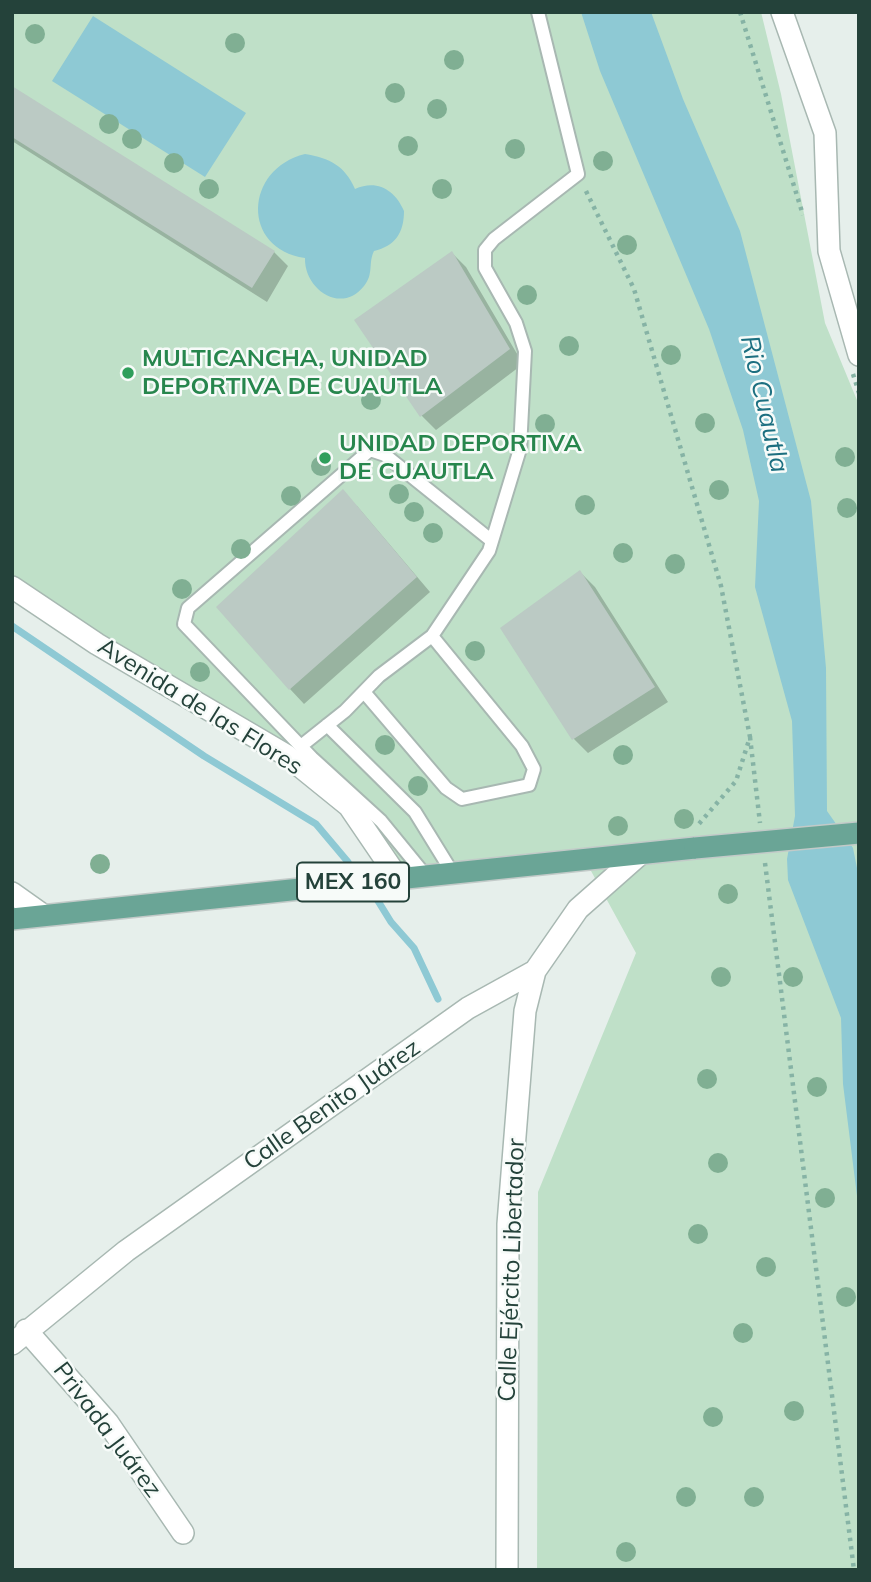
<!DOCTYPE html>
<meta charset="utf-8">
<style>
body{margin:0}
#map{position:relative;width:871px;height:1582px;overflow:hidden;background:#e6efeb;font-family:Mulish,sans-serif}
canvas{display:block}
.frame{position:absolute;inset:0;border:14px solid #24423a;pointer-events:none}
</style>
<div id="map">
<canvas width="871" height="1582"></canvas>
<div class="frame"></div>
</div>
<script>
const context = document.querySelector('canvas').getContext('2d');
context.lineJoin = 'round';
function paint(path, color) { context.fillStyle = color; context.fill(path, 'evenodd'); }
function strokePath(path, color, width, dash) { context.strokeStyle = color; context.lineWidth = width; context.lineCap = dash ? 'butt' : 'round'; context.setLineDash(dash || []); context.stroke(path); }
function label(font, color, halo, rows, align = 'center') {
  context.font = font + ' Mulish,sans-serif'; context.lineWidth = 5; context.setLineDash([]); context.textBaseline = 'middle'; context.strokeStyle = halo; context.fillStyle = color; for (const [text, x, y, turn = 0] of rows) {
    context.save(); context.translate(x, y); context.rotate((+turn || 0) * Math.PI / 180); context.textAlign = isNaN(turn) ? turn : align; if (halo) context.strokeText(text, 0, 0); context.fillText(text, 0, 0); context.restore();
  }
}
paint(new Path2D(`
 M12,12H761L781,94L825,323L859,405V1570H537L538,1192L636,953L585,860L398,878L349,806L12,587Z`), '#bfe0c8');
paint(new Path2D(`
 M581,12H651L683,99L740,231L811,501L826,668L827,811L853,848L859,878V1212L843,1084L841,1018L788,880L787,859L795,816L792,721L755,587L759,501L743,430L709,329L600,71Z
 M93,16L246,113L205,177L52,81Z
 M305,154C330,158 345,166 355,189C377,179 395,190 404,211C404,233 395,246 374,251C368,263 374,274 364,286C341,315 304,289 305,258C241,249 244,169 305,154Z`), '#8ec9d4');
paint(new Path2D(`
 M12,88L274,252L288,266L267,302L12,141Z
 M452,253L466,267L523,364L436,430L422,416L356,320Z
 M357,506L430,592L304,704L290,689Z
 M580,572L595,587L668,702L588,753L574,739Z`), '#0003');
strokePath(new Path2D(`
 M12,626L204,756L316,824L348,862
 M378,901L391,922L414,948L438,999`), '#8ec9d4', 7);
paint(new Path2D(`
 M12,86L275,251L252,288L12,137Z
 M452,251L510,349L420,417L354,320Z
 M343,489L417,577L289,690L216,607Z
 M580,570L655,687L572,740L500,628Z`), '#bbcac4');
const service = new Path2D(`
 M364,692L446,788L462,799L529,785L534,769L522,746L432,636
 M327,725L415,812L452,872
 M301,746L345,711L379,676L432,636L489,551L520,449L525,351L516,323L485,268V250L494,239L578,174L538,12
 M426,876L381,821L312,758L184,624L188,608L370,450L385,455L492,541`);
const minor = new Path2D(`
 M782,12L825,133L829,251L859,355
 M12,587L97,644L286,755L349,806L398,878
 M12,893L43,915
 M26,1330L108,1423L183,1533
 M12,1344L126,1251L468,1008L535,971L578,909L638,856
 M507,1570L508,1224L525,1011L535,971`);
const primary = new Path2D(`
 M12,919L695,848`);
strokePath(service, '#a8b8b2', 16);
strokePath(minor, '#a8b8b2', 24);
strokePath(primary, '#c2cac8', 24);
strokePath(new Path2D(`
 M740,12L803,215
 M586,191L634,289L721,586L750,737L736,781L698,825
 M853,374L859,393
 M750,737L760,823
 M765,863L854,1570`), '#86b3a5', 4.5, [3.5, 5]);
strokePath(service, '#fff', 12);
strokePath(minor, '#fff', 21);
strokePath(primary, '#6aa596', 21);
const primaryBridge = new Path2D(`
 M695,848L859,833`);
strokePath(primaryBridge, '#c2cac8', 24, []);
strokePath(primaryBridge, '#6aa596', 21);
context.fillStyle = '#80af93';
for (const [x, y] of [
 [35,34],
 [235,43],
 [454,60],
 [395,93],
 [437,109],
 [109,124],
 [132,139],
 [408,146],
 [515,149],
 [603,161],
 [174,163],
 [209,189],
 [442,189],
 [627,245],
 [527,295],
 [569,346],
 [671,355],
 [371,400],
 [705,423],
 [545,424],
 [845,457],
 [321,466],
 [719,490],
 [399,494],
 [291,496],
 [585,505],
 [847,508],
 [414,512],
 [433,533],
 [241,549],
 [623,553],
 [675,564],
 [182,589],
 [475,651],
 [200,672],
 [385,745],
 [623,755],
 [418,786],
 [684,819],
 [618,826],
 [100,864],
 [728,894],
 [721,977],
 [793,977],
 [707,1079],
 [817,1087],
 [718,1163],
 [825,1198],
 [698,1234],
 [766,1267],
 [846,1297],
 [743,1333],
 [794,1411],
 [713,1417],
 [686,1497],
 [754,1497],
 [626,1552]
]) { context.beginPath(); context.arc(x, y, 10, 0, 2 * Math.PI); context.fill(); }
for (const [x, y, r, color] of [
 [128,373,7,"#2e9e5b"],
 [325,458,7,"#2e9e5b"]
]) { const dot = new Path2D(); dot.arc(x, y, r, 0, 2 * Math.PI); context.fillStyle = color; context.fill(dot); strokePath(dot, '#f7fbf9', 2.5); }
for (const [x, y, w] of [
 [353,882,112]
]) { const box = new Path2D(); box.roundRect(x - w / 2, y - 19.5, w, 39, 5); context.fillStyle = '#f7fbf9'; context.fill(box); strokePath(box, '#24423a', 2); }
label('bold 23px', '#24423a', null, [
 ["MEX 160",353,882]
]);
label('bold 24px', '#27864d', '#f7fbf9', [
 ["MULTICANCHA, UNIDAD",142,359],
 ["DEPORTIVA DE CUAUTLA",142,387],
 ["UNIDAD DEPORTIVA",339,444],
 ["DE CUAUTLA",339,472]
], 'left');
label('24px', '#24423a', '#f7fbf9', [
 ["Avenida de las Flores",200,707,32],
 ["Calle Benito Juárez",332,1105,-35],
 ["Calle Ejército Libertador",512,1270,-88],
 ["Privada Juárez",107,1430,53]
]);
label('italic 26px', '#1c6f80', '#f7fbf9', [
 ["Rio Cuautla",764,404,77]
]);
</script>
